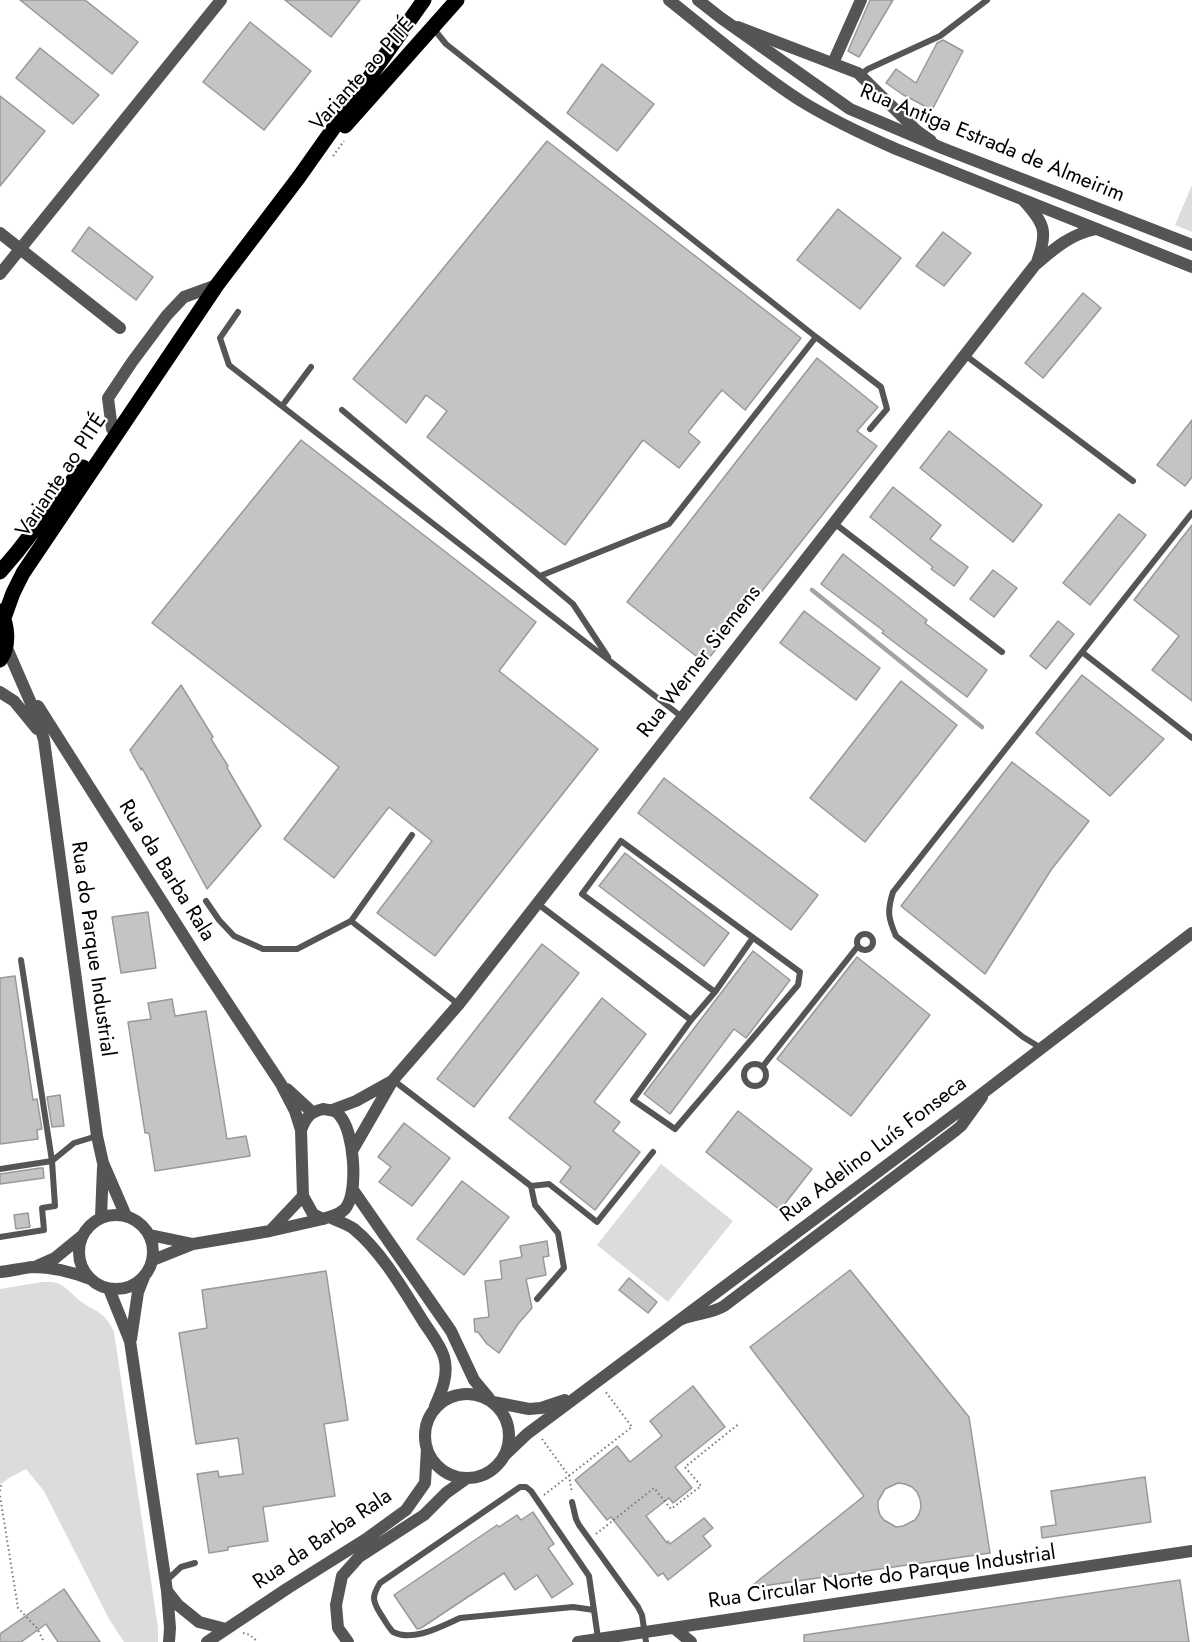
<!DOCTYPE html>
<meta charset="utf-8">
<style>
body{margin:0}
canvas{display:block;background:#fff}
</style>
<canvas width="1192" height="1642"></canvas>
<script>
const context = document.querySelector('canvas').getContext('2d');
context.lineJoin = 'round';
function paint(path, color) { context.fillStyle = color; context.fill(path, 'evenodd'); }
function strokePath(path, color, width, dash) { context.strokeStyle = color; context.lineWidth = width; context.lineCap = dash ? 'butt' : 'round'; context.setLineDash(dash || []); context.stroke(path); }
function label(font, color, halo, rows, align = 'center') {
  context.font = font + ' Jost,sans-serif'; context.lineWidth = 4.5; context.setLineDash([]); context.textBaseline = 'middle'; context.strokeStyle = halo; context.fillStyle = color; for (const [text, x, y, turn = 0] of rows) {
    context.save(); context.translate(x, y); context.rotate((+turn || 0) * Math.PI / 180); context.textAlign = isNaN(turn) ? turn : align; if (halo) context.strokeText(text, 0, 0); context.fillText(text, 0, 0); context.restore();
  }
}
paint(new Path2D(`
 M1192,185V232L1175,225Z
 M661,1164L733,1221L668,1302L597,1245Z
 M42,1282C48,1282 55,1281 61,1285C67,1288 73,1295 79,1300C96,1313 104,1310 114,1332L158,1628V1642H124L109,1619L44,1491L26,1469L9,1478L1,1484L0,1483V1289Z`), '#dcdcdc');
strokePath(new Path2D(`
 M812,590L982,727`), '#a3a3a3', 4.5);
const building = new Path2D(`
 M20,0H85L138,42L112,74Z
 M285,0H360L331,37Z
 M870,0H893L859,57L848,51Z
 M250,22L311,71L264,130L203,82Z
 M943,40L963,51L932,110L902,94L886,83L896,69L916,83L937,43Z
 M40,48L99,95L73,124L16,78Z
 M602,64L654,104L617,151L567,113Z
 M0,96L45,131L0,186Z
 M547,141L801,338L745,410L722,390L688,432L700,442L679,468L643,440L565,545L427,437L447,411L426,395L406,423L353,379Z
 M838,209L901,258L860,309L797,260Z
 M89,227L153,277L136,300L72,251Z
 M943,232L971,253L944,286L916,266Z
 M1083,293L1101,308L1043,378L1025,363Z
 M817,358L878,407L857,431L877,446L705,663L627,602Z
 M1192,420V477L1185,486L1157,465Z
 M949,431L1042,505L1013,542L920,468Z
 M301,440L536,622L499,671L598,749L435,956L377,913L432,841L389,807L334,878L284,839L339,767L152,623Z
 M893,487L941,525L930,539L968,567L954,586L931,569L933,567L870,517Z
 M1119,514L1146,535L1090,605L1063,583Z
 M1192,525V701L1152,670L1179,636L1134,600Z
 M843,554L927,620L925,623L987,670L967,697L882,633L884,631L821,584Z
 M993,570L1017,588L994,617L970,599Z
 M804,611L880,668L856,700L780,643Z
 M1058,621L1074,634L1046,669L1030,656Z
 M1082,675L1164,739L1110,796L1036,733Z
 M901,681L957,725L865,842L810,798Z
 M181,685L213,737L211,739L228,766L227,768L261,826L207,889L142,768L141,770L130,750Z
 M1012,762L1089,821L1051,870L985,974L901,906Z
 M664,778L818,895L791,930L638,813Z
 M625,853L729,933L704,966L599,886Z
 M148,912L156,968L121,973L112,917Z
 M542,944L579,973L474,1107L437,1079Z
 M753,951L790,980L746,1038L734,1029L670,1114L644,1094Z
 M857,957L930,1015L851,1116L777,1059Z
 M15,976L33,1100L37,1099L42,1129L37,1130L38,1139L0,1144V978Z
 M602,998L646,1034L594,1102L620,1122L613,1131L640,1152L595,1210L560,1182L571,1167L509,1118Z
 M172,999L175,1016L206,1011L227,1139L246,1136L250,1156L155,1171L149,1133H145L128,1022L151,1019L148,1003Z
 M60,1095L64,1126L52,1127L47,1097Z
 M738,1111L812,1169L780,1210L706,1152Z
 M404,1123L450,1158L412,1206L379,1182L391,1167L378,1157Z
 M40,1168H43L44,1178L0,1184V1174Z
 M462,1181L509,1217L464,1275L417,1239Z
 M28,1213L30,1227L16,1229L14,1215Z
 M547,1241L549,1256L543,1257L546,1275L526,1279L532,1308L518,1324L499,1353L487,1344L478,1332H475L474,1319L489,1317L485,1281L502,1279L500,1261L522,1257L520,1246Z
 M850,1270L969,1417L990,1553L749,1588L864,1496L750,1347ZM898,1483L905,1484L912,1487L917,1492L920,1499L921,1507L919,1514L915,1520L903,1526L896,1527L884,1520L880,1515L878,1508V1501L885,1489Z
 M326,1271L348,1420L324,1424L335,1496L263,1507L268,1541L228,1547V1550L209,1553L197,1474L218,1471L219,1477L243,1474L238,1438L196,1444L179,1333L207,1328L202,1290Z
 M629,1278L657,1302L648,1313L619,1290Z
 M693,1386L725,1427L675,1467L692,1488L673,1503L669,1498L646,1516L667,1543L668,1541L670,1544L704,1518L713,1528L703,1536L711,1546L668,1580L663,1573L658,1576L611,1517L607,1520L575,1480L617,1446L630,1462L662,1436L650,1421Z
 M1145,1477L1151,1522L1042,1538L1041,1527L1056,1525L1051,1491Z
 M533,1512L554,1544L548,1548L573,1584L552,1598L537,1575L515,1590L504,1573L421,1628L417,1629L394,1595L497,1525L499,1527L517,1515L521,1520Z
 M1180,1580L1189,1642H804V1635Z
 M64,1589L100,1642H58L46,1624L21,1642H0V1634Z`);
paint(building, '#c4c4c4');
strokePath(building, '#999', 1.5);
strokePath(new Path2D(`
 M333,156L344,141
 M542,1439L569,1476L572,1493
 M0,1491L1,1484
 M544,1495L632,1427L605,1391
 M0,1496L18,1608L37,1628L44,1642
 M596,1534L654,1488L671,1509L701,1486L685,1467L740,1423
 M243,1633L250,1635L258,1642`), '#777', 2, [1.5, 3]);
strokePath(new Path2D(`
 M433,28L446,44L816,337L669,524L540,576
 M860,75L868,69L940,36L987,0
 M238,312L220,338L229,365L682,717
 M816,337L881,387L887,409L870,429
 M965,355L1133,481
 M282,406L311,367
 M342,410L573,604L608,657
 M834,523L1002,652
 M1082,652L1192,513
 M412,835L351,921L458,1004
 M206,901L219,920L234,936L263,949H297L351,921
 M538,904L691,1020L633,1100L675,1129L798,985L800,972L621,841L582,894L715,992L752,939
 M857 942a8 8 0 1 1 16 0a8 8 0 1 1-16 0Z
 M691,1020L715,992
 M1041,1048L1023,1037L896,936C888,918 887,911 893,892L1082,652L1192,738
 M744 1075a11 11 0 1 1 22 0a11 11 0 1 1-22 0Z
 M763,1066L858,946
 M393,1080L531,1186
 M0,1169L52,1161L74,1143L97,1136
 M531,1186L549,1184L597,1222L653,1152
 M531,1186L535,1205L558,1233L564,1268L537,1299
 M0,1237L44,1230L42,1208L55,1206L52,1161L21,960
 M572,1502L576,1519L579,1525L638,1607L642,1615L646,1642
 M166,1581L181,1567L195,1563
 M594,1610L573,1607L460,1618C440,1627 413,1642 393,1632C388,1627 384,1619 380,1613C372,1600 372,1596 380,1583L520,1487H526L531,1491L589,1576L598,1638`), '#555', 6);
strokePath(new Path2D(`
 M738,27L858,73L917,131L931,141
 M833,63L861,0
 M1024,201C1045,224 1048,232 1037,262
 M0,233L120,328
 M0,274L221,0
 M112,429L108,398L132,362L167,315L184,297L217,285
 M6,646L37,717L44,740L97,1136L103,1163L126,1216
 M0,692L14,701L37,729
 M38,706L199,960L281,1084L295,1111L301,1130
 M287,1089L312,1112
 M323,1109C330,1110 336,1110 340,1116C354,1132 358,1188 347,1206C343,1214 332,1216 323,1219L313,1214L303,1196L301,1130C306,1117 310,1112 323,1109Z
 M332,1110L356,1101L392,1081
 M352,1151L393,1080L459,1004L1035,265C1055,248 1069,235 1096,229
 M353,1190L451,1331L474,1380L489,1398
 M79 1252a37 37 0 1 1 74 0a37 37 0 1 1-74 0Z
 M101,1217L103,1167
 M329,1217C337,1221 347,1224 354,1229C382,1252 404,1291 423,1321C430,1332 440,1344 444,1357C449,1374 442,1391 435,1406
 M270,1231L303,1196
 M150,1235L193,1244
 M153,1260L193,1244L270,1231L323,1219
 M37,1266L55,1258L82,1236
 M0,1272C11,1271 22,1268 33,1267C53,1267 72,1272 90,1279
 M109,1289L130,1341L167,1591L170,1628L169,1642
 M682,1319C696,1313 711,1314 724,1306L955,1131L961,1126L982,1097
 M131,1339L138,1292L144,1277
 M425 1436a42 42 0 1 1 84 0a42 42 0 1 1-84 0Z
 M167,1591L178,1605L199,1622L226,1629
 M674,1628L691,1642
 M207,1642L288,1588L366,1539L406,1510L425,1483L427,1448
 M348,1642L338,1628L336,1605L342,1576L359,1557L424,1515L446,1493L467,1478
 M578,1642L1192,1551`), '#555', 12);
strokePath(new Path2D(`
 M669,0C712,34 755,71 801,101C832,120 864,135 896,149L1192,267
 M698,0L721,18L850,109L942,148L1192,245
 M493,1402L529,1409L541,1408L565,1400
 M506,1454L527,1434L966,1106L1192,933`), '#555', 12);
strokePath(new Path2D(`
 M345,126L457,0
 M0,572L17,552L83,467
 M0,611C8,625 10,646 0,660
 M4,618L13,593L23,573L217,285L299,177L424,0`), '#000', 15);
label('21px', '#000', '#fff', [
 ["Variante ao PITÉ",363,75,-48],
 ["Rua Antiga Estrada de Almeirim",992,144,22],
 ["Variante ao PITÉ",62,476,-56],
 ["Rua Werner Siemens",700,662,-52],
 ["Rua da Barba Rala",166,871,58],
 ["Rua do Parque Industrial",92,949,82],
 ["Rua Adelino Luís Fonseca",874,1150,-37],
 ["Rua da Barba Rala",323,1540,-34],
 ["Rua Circular Norte do Parque Industrial",882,1578,-8]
]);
</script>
